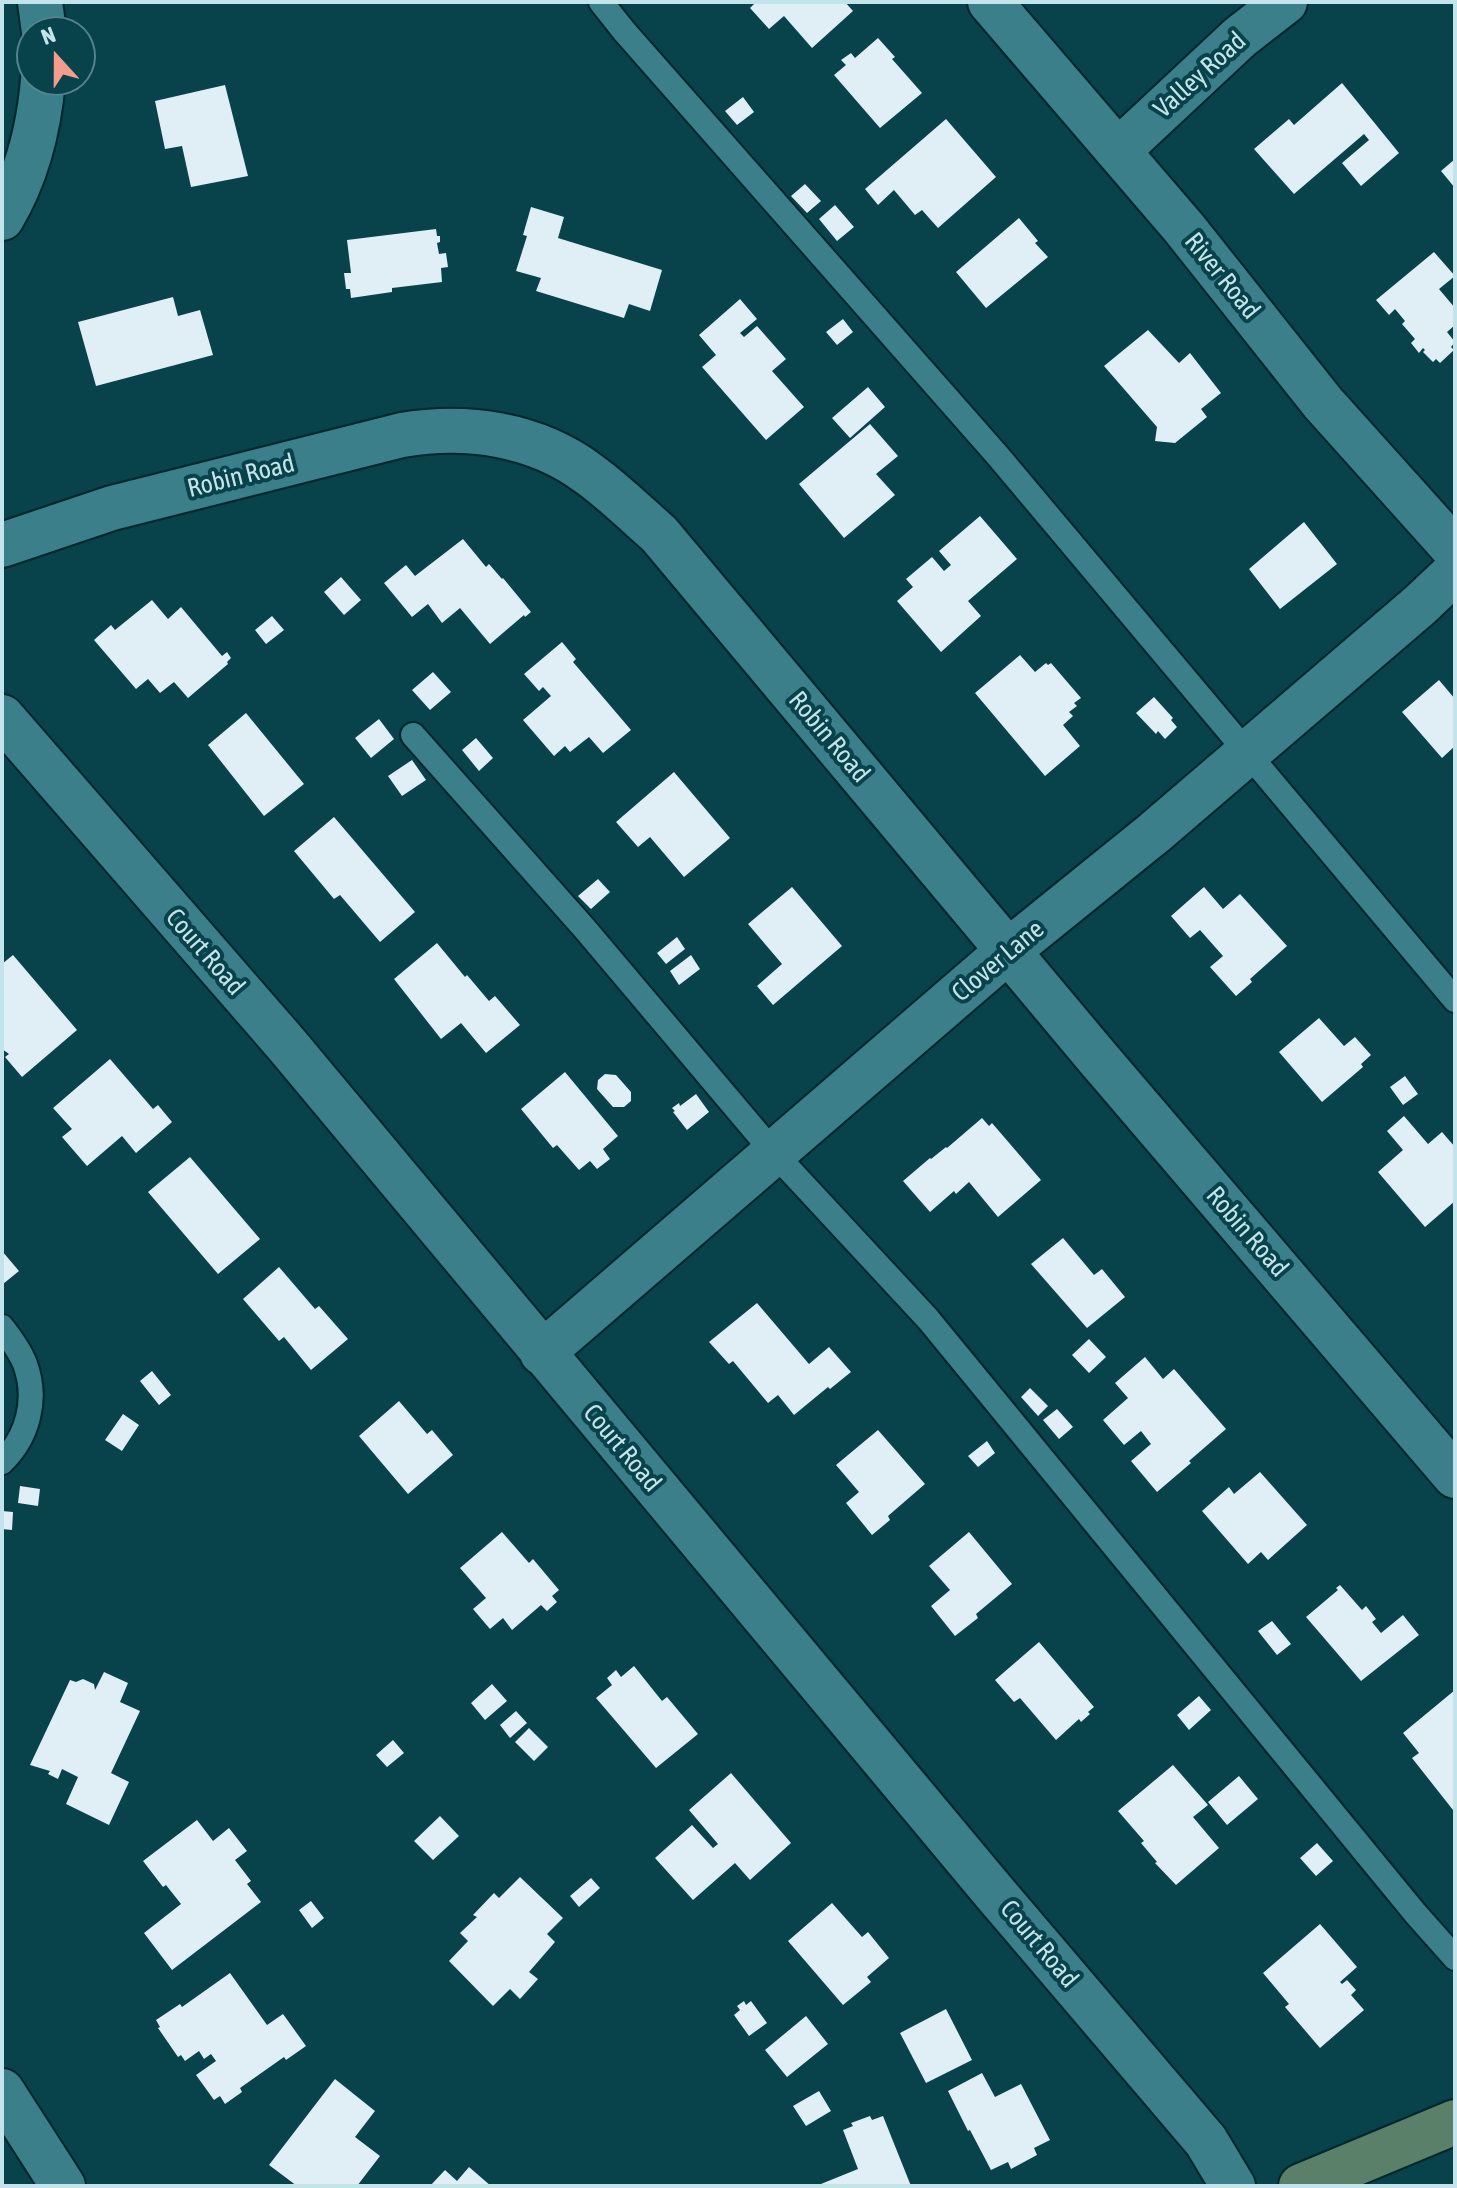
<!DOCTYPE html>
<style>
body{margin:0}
#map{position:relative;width:1457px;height:2188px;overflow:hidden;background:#08424b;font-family:"Asap Condensed",sans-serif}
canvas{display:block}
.frame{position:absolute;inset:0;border:4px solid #c3e4ea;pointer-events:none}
.north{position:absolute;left:16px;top:16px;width:80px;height:80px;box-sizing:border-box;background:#08424b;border:2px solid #53838b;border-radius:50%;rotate:339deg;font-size:22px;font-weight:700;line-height:32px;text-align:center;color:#c3e4ea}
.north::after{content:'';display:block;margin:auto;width:28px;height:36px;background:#f49d8d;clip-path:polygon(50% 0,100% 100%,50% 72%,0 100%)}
</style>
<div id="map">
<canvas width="1457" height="2188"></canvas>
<div class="frame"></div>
<div class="north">N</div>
</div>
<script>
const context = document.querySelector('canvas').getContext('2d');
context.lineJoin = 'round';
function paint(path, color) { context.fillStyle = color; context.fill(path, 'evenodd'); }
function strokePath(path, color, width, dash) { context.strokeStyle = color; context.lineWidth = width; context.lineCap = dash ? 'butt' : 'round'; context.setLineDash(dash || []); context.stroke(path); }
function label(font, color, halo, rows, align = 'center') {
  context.font = font + ' "Asap Condensed",sans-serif'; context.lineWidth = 8; context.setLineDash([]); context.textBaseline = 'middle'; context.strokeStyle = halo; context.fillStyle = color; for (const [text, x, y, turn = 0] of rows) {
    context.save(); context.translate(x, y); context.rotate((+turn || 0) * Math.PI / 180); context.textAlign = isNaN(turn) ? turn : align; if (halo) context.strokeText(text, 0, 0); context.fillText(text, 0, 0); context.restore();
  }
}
paint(new Path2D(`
 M756,2H845L853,11L812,48L784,16L769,29L750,8Z
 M878,38L895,57L892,59L922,93L880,128L834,75L846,65L841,60L851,53L855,58Z
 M1342,83L1399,153L1361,186L1342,163L1369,140L1364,134L1294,194L1254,149L1289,119L1294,125Z
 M225,85L248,176L191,187L182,146L165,149L155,101Z
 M743,97L754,112L737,125L725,111Z
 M946,119L996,177L938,228L922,210L915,215L894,190L878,205L865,189Z
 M1455,159V188L1441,171Z
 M805,184L821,201L807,213L791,196Z
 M835,205L854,227L837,241L819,219Z
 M531,207L564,217L558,238L662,270L650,311L629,304L624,318L536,291L541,278L516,271L527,236L523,235Z
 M1019,218L1038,241L1035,243L1048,257L986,308L956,272Z
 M436,229L437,236H440V242L437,243L439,254L446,253L448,267L441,268L442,282L392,288V292L351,298L350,289H346L344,273H351L347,240Z
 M1434,252L1455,276L1439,289L1455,308V325L1447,332L1455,342L1451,347L1454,350L1440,363L1436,359L1433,362L1423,352L1425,350L1423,348L1419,353L1411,343L1415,339L1402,324L1405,321L1395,309L1389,315L1376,300Z
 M173,297L178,316L200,310L213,355L96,386L78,322Z
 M740,299L757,319L740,333L744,337L757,326L786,359L772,371L804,407L766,440L702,367L716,355L699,335Z
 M843,319L853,332L837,345L826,332Z
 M1148,330L1179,363L1190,353L1221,393L1201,409L1207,417L1175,443L1155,441L1157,427L1104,366Z
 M868,387L885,407L850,438L832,418Z
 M870,424L898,456L876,474L895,495L844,538L799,484Z
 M980,516L1017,559L968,601L981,616L941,652L897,601L913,587L906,579L932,557L944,571L951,565L939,551Z
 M1304,522L1337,564L1280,609L1249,569Z
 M463,539L486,567L489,564L502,579L503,578L531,612L525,617L524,615L490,644L460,608L442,623L428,604L412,617L384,583L406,565L415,576Z
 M341,577L361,600L344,615L324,592Z
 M152,600L168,619L181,607L222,656L227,652L231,658L227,662L228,664L188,698L174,682L160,693L148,679L136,689L94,640L111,625L115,630Z
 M272,616L284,630L266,644L255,630Z
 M562,642L576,659L573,662L631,730L603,753L589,737L570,752L565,746L554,756L523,720L551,696L543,687L539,691L524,674Z
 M1020,655L1035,672L1046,663L1048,665L1051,663L1081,698L1074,703L1077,706L1069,712L1073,716L1063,725L1080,746L1045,776L975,693Z
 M433,672L451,692L430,710L412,690Z
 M1439,680L1455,699V746L1442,758L1402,712Z
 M1154,697L1173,718L1171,720L1177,727L1165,739L1158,731L1156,734L1136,713Z
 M246,713L304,784L264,816L208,745Z
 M379,719L394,739L371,758L355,738Z
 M476,738L493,758L479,771L462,750Z
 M412,760L426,780L402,796L388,776Z
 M674,772L730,838L684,877L650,837L638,847L616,822Z
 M334,817L415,912L380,942L340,895L334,899L294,851Z
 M598,879L610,892L591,909L578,896Z
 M792,887L842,946L773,1005L757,986L782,964L748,924Z
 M1204,887L1223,909L1240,894L1287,946L1250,979L1252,982L1236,996L1210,967L1223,956L1200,930L1190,938L1171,916Z
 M677,937L685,949L666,964L657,953Z
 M437,943L465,977L467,975L489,1001L495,996L520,1025L486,1053L461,1023L441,1039L394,979Z
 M13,955L77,1030L22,1077L5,1057L9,1054L2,1049V964Z
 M691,955L700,969L679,985L670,971Z
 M1319,1018L1344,1046L1355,1037L1371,1055L1361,1064L1363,1067L1322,1102L1279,1052Z
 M110,1059L153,1109L158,1105L172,1122L136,1153L122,1136L87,1166L62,1137L72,1129L53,1108Z
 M565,1072L618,1136L603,1149L610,1159L597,1169L590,1161L579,1170L557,1145L553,1148L521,1109Z
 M605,1074L616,1075L631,1092V1101L624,1107H613L597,1089L598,1080Z
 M1405,1076L1418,1094L1403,1105L1390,1087Z
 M696,1094L709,1112L687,1130L673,1112L675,1111L672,1108L679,1103L680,1106Z
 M1404,1116L1428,1144L1442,1132L1455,1147V1201L1425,1227L1378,1172L1403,1150L1387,1131Z
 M982,1118L989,1126L992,1123L1041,1180L998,1217L969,1182L956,1194L954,1191L930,1212L903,1181L930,1158L931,1159L946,1147L947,1148Z
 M190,1157L260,1239L218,1274L148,1192Z
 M1063,1238L1094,1275L1102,1269L1125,1297L1087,1328L1031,1264Z
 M2,1251L19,1271L3,1284L2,1283Z
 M279,1267L315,1309L319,1306L348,1339L311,1370L284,1337L279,1341L243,1299Z
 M757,1303L809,1364L829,1347L851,1372L830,1389L828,1387L794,1415L778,1395L768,1403L733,1361L729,1364L709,1342Z
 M1089,1339L1106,1357L1089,1373L1072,1355Z
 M1145,1357L1163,1379L1174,1369L1226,1429L1189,1461L1191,1463L1157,1492L1131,1461L1151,1444L1141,1431L1124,1445L1103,1420L1128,1398L1115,1383Z
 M152,1371L171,1395L159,1405L140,1381Z
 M1030,1388L1048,1406L1038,1416L1021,1397Z
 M399,1401L427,1434L432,1430L453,1455L408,1494L359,1436Z
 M1057,1409L1073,1427L1059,1439L1043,1420Z
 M123,1414L139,1425L122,1451L105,1440Z
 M878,1430L925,1484L888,1516L890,1520L872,1535L846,1503L859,1492L836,1465Z
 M987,1441L995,1453L978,1467L968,1456Z
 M1260,1472L1307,1525L1268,1560L1261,1552L1248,1564L1202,1511L1229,1487L1234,1494Z
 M20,1486L40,1489L38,1506L18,1503Z
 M2,1511L13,1512L12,1530L2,1529Z
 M502,1532L529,1563L533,1559L559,1590L552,1596L557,1602L547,1611L541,1605L512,1630L503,1618L490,1629L473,1609L486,1598L460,1568Z
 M969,1532L1012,1584L976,1614L978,1618L955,1636L931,1606L950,1590L929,1566Z
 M1340,1585L1362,1610L1366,1606L1376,1619L1372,1622L1381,1633L1403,1615L1419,1635L1361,1681L1306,1617L1338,1590L1336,1588Z
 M1272,1621L1291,1644L1277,1655L1258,1631Z
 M1039,1642L1094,1707L1088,1712L1090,1714L1081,1722L1079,1719L1056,1740L1020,1698L1014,1702L995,1680Z
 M634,1666L662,1701L667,1697L698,1734L656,1768L596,1698L612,1685L607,1678L616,1670L621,1677Z
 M104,1672L128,1683L120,1702L140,1711L111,1773L129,1782L109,1825L66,1804L78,1777L62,1769L58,1779L48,1774L50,1771L30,1765L70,1680L76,1682L83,1679L94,1684L95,1690Z
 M492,1684L507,1701L485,1720L471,1703Z
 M1455,1690V1809L1453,1810L1412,1758L1419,1753L1403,1733Z
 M1199,1696L1211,1710L1189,1730L1177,1715Z
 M516,1711L527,1723L510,1738L500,1725Z
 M529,1728L548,1747L534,1761L515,1742Z
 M393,1740L404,1753L387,1767L376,1755Z
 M1173,1765L1208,1805L1193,1817L1219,1848L1176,1885L1155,1863L1157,1862L1141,1843L1144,1841L1118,1811Z
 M731,1773L791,1843L750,1880L735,1863L693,1900L655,1858L692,1825L713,1848L718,1844L689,1810Z
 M1239,1776L1258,1799L1227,1825L1208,1802Z
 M440,1816L459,1836L433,1860L414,1841Z
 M197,1820L213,1841L229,1828L247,1851L235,1860L251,1881L247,1884L261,1902L172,1970L144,1933L181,1904L166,1885L163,1887L143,1861Z
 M1317,1843L1333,1861L1316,1876L1300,1858Z
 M520,1877L563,1918L547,1934L555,1942L529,1972L538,1979L520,1999L510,1989L493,2006L449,1961L468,1941L460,1933L477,1917L473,1915L494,1893L499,1898Z
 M591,1878L600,1888L579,1907L570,1896Z
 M311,1901L324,1918L312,1928L299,1910Z
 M832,1903L862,1937L868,1932L889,1958L867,1977L871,1982L843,2005L788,1941Z
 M1320,1924L1357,1967L1340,1982L1342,1984L1347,1980L1356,1990L1351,1995L1364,2010L1320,2048L1285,2007L1289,2004L1263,1973Z
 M230,1973L267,2025L283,2014L306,2046L286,2060L284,2057L240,2088L242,2092L225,2104L220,2096L214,2100L196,2075L216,2061L211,2054L204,2059L199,2051L185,2061L181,2055L178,2057L158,2028L160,2027L156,2020L180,2004L182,2007Z
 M744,2001L746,2005L751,2001L767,2023L749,2036L734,2015L740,2010L737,2006Z
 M946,2009L972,2060L926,2083L900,2033Z
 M806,2016L828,2044L787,2077L765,2050Z
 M982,2073L995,2097L1021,2084L1050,2140L1034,2148L1037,2155L1011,2169L1008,2162L991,2170L970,2130L968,2131L948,2091Z
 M335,2079L375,2111L355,2137L380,2156L357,2186H297L269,2165Z
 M819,2091L831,2111L806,2126L793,2106Z
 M870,2116L872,2120L883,2116L911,2186H816L858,2169L843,2130L853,2126L851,2123Z
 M469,2167L491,2186H430L445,2170L457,2181Z`), '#e0eef6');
const service = new Path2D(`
 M601,2L624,31L998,456L1455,1000
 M413,735L585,929L774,1153L928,1319L1415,1913L1455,1958
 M2,1327C11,1339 20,1351 25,1364C38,1399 28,1437 2,1462`);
const minor = new Path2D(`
 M40,2L44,32
 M990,2L1184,228L1323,403L1455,550
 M1118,151L1240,37L1285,2
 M2,218C27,176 39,128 43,80
 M2,545L112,508L402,435C467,424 536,434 589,474C614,492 636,514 659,534L1096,1056L1455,1476
 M2,717L287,1045L993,1891L1206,2141L1233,2186
 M542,1353L1008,951L1154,833L1420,605L1455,572
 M2,2091L63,2186`);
const secondary = new Path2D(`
 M1301,2186L1455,2122`);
strokePath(service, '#01262c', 28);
strokePath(minor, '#01262c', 48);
strokePath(secondary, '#01262c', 48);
strokePath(service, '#3b7f8b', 24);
strokePath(minor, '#3b7f8b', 44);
strokePath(secondary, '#5a8069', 44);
label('26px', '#c3e4ea', '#08424b', [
 ["Valley Road",1200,75,-42],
 ["River Road",1222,276,51],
 ["Robin Road",241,476,-14],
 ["Robin Road",829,737,50],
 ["Court Road",205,952,49],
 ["Clover Lane",998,961,-40],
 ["Robin Road",1247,1232,49],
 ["Court Road",622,1448,50],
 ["Court Road",1039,1944,50]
]);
</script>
